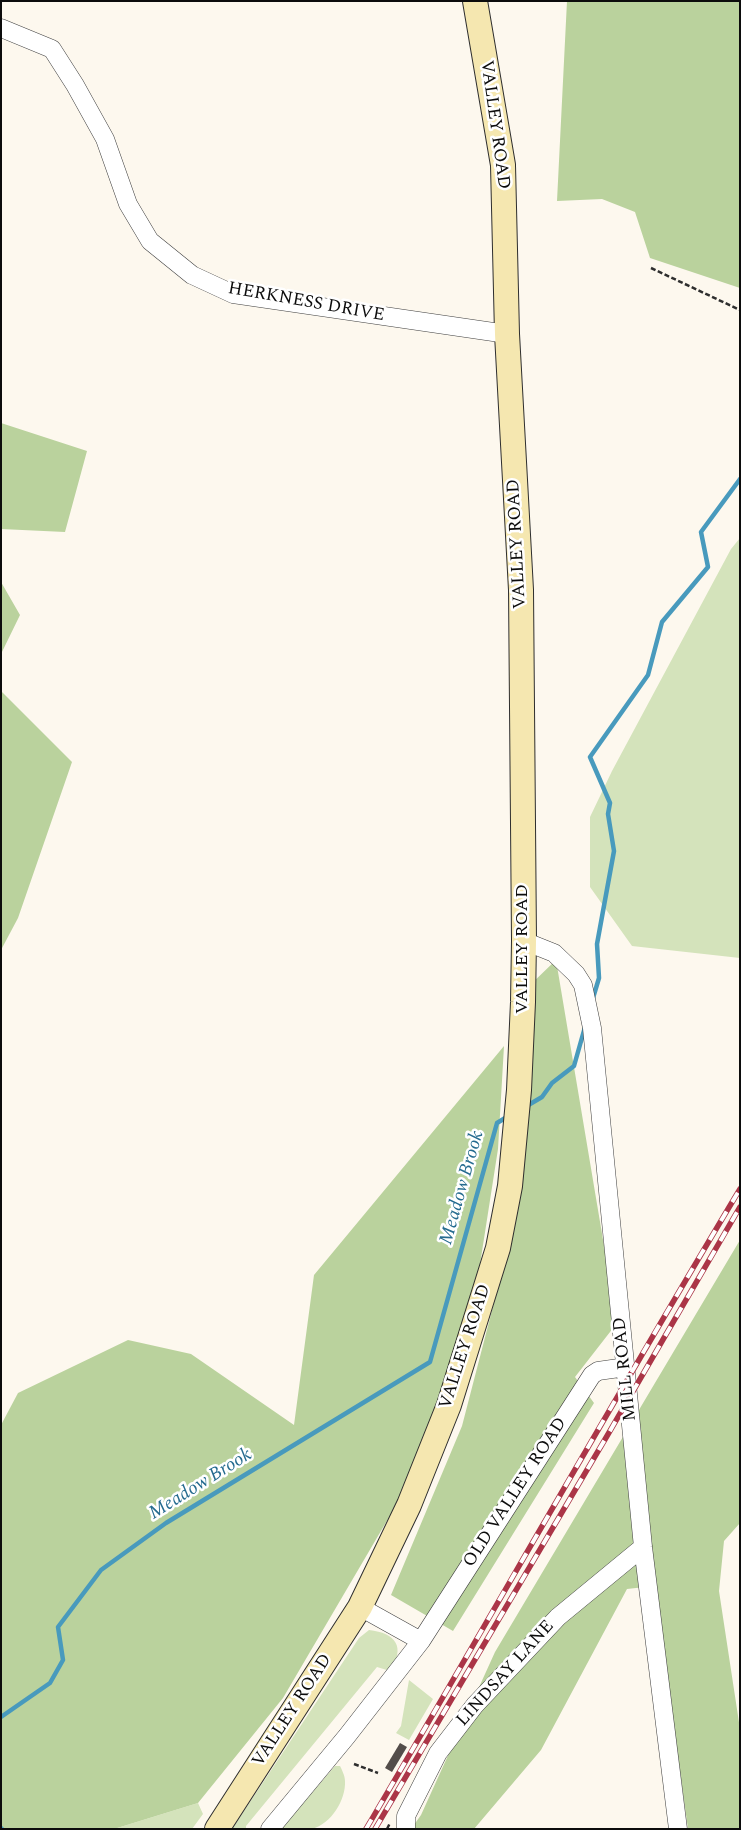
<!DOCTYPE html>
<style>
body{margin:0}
#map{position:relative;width:741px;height:1830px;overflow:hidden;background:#fdf8ee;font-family:Spectral,serif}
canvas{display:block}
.frame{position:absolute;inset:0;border:2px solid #0c0c0c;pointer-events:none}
</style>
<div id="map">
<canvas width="741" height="1830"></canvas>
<div class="frame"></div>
</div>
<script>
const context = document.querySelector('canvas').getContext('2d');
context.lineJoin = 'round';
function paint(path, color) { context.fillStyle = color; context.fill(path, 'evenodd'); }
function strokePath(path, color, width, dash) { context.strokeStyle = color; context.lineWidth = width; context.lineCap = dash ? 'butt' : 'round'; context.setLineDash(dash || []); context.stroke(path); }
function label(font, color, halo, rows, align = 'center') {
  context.font = font + ' Spectral,serif'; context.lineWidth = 5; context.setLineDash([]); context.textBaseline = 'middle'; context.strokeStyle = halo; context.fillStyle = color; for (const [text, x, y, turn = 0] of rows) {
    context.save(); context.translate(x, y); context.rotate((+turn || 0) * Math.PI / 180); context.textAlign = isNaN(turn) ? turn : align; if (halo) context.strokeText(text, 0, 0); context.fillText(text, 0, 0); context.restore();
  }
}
paint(new Path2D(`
 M740,538V958L632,946L590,887V817L612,771L731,549Z
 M369,1630C396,1633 406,1647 390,1671L377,1667L246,1826V1829H232L359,1638Z
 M409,1680L433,1699L409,1740L396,1733L401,1726Z
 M335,1766H340C342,1770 345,1776 345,1781C346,1800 331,1824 312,1829C303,1830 290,1829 281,1829Z
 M198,1803L203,1814L192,1829H114Z`), '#d4e3bb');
paint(new Path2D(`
 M567,1H740V288L650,258L635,212L602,199L557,201Z
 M1,423L87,451L65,532L1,529Z
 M1,582L20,615L1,654Z
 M1,691L72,762L18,918L1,950Z
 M556,960L617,1323L575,1377L594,1403L453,1631L391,1595L462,1426L510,1241L528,987Z
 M504,1046L498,1149L478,1277L435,1417L395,1507L283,1698L198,1803L114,1829H1V1425L18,1393L128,1340L191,1354L294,1425L314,1275Z
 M740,1240V1523L724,1541L719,1591L740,1729V1829H688L654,1586L627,1589L541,1750L474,1829H411L421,1815L495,1652Z`), '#bad29d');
strokePath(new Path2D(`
 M593,998L599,978L597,944L614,851L608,814L610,803L590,757L648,675L662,622L708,567L701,532L740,479
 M525,1107L542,1097L552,1083L574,1066L585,1027
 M1,1717L50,1683L63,1660L58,1627L101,1570L166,1523L430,1362L497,1123L510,1115
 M1,1828L2,1829`), '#489abd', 4.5);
paint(new Path2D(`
 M400,1743L407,1747L392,1772L385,1768Z`), '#534d4a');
const street = new Path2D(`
 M1,28L52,49L75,85L105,139L128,204L150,241L192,275L233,294L507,334
 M524,941L554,953L576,974L583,985L592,1028L643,1547L678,1829
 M360,1607L421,1641
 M270,1829L347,1736L421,1641L592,1375L598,1371L626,1367
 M406,1829V1816L438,1753L475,1705L558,1617L643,1547`);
const secondary = new Path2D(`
 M217,1829L360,1607L409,1505L449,1405L498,1248L510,1186L519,1090L523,1002L524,941L521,590L507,334L503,165L475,1`);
strokePath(street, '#3f3f3f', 19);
strokePath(secondary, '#2e2e2e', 26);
strokePath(new Path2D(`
 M651,268L740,310
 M354,1764L378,1773
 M387,1829L390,1823`), '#2e2e2e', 2.5, [5, 2.5]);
strokePath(street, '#fff', 18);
strokePath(secondary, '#f5e7b0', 24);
const rail = new Path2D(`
 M366,1829C491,1616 613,1401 740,1189
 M375,1829L607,1436L740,1207`);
strokePath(rail, '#ab3547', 5.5);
strokePath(rail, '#fff', 4, [11]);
label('18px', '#0c0c0c', '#fff', [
 ["VALLEY ROAD",494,125,82],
 ["HERKNESS DRIVE",306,303,10],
 ["VALLEY ROAD",518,544,-93],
 ["VALLEY ROAD",523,949,-90],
 ["VALLEY ROAD",466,1347,-72],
 ["MILL ROAD",626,1369,-96],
 ["OLD VALLEY ROAD",516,1493,-57],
 ["LINDSAY LANE",506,1674,-48],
 ["VALLEY ROAD",293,1711,-57]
]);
label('italic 19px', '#256b8f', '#fff', [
 ["Meadow Brook",463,1188,-74],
 ["Meadow Brook",201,1485,-32]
]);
</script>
